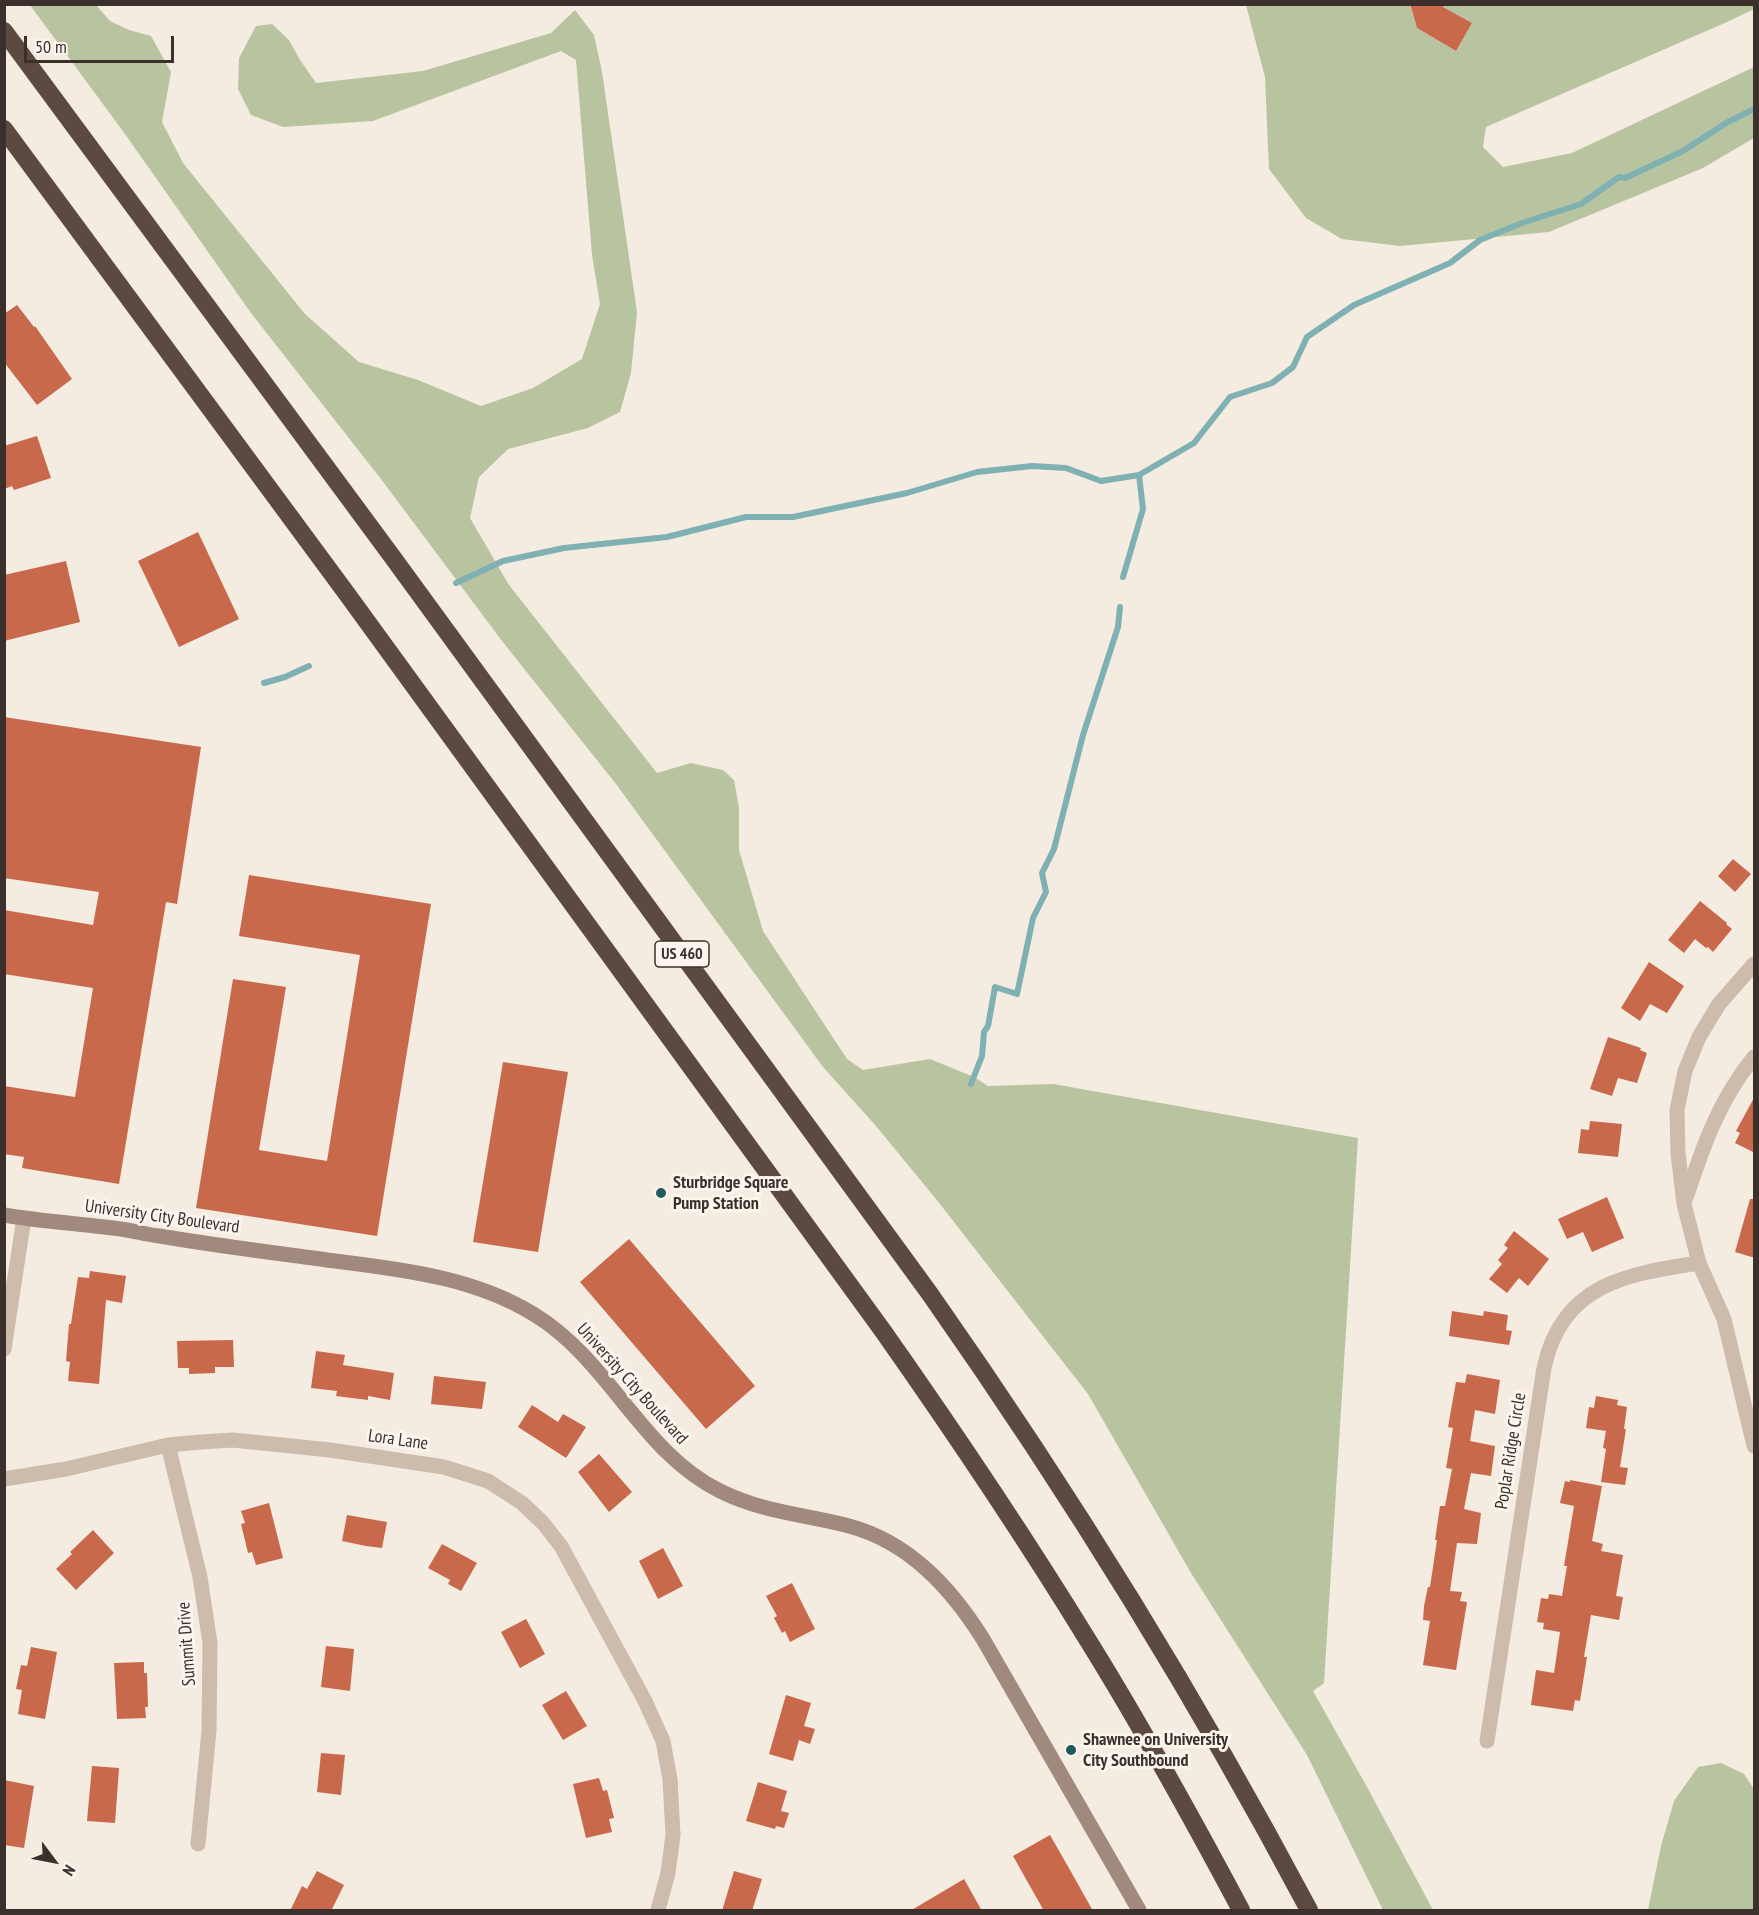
<!DOCTYPE html>
<style>
body{margin:0}
#map{position:relative;width:1759px;height:1915px;overflow:hidden;background:#f4ebe1;font-family:"PT Sans Narrow",sans-serif}
canvas{display:block}
.frame{position:absolute;inset:0;border:6px solid #3b302b;pointer-events:none}
.north{position:absolute;left:24px;top:1831px;width:60px;height:60px;-webkit-text-stroke:4px #fbf5ee;paint-order:stroke;rotate:122deg;font-size:16px;font-weight:700;line-height:24px;text-align:center;color:#3b302b}
.north::after{content:'';display:block;margin:auto;width:21px;height:27px;background:#3b302b;clip-path:polygon(50% 0,100% 100%,50% 72%,0 100%)}
.scale{position:absolute;left:24px;top:36px;width:150px;height:27px;box-sizing:border-box;border:3px solid #3b302b;border-top:0;padding-left:8px;font-size:18px;line-height:21px;white-space:nowrap;color:#3b302b;-webkit-text-stroke:4px #fbf5ee;paint-order:stroke}
</style>
<div id="map">
<canvas width="1759" height="1915"></canvas>
<div class="frame"></div>
<div class="north">N</div>
<div class="scale">50 m</div>
</div>
<script>
const context = document.querySelector('canvas').getContext('2d');
context.lineJoin = 'round';
function paint(path, color) { context.fillStyle = color; context.fill(path, 'evenodd'); }
function strokePath(path, color, width, dash) { context.strokeStyle = color; context.lineWidth = width; context.lineCap = dash ? 'butt' : 'round'; context.setLineDash(dash || []); context.stroke(path); }
function label(font, color, halo, rows, align = 'center') {
  context.font = font + ' "PT Sans Narrow",sans-serif'; context.lineWidth = 6; context.setLineDash([]); context.textBaseline = 'middle'; context.strokeStyle = halo; context.fillStyle = color; for (const [text, x, y, turn = 0] of rows) {
    context.save(); context.translate(x, y); context.rotate((+turn || 0) * Math.PI / 180); context.textAlign = isNaN(turn) ? turn : align; if (halo) context.strokeText(text, 0, 0); context.fillText(text, 0, 0); context.restore();
  }
}
paint(new Path2D(`
 M30,5H96L110,21L129,30L151,36L171,72L162,122L183,163L305,314L359,362L418,380L481,406L533,388L582,359L600,304L592,255L576,60L561,51L373,121L283,127L251,115L238,89L239,58L256,26L272,24L289,40L300,60L316,83L423,71L551,33L575,10L594,35L602,72L637,312L631,373L620,412L588,428L508,449L479,477L470,518L509,585L657,773L691,763L723,770L734,780L739,808V850L763,931L847,1059L863,1070L930,1059L974,1077L988,1086L1053,1084L1358,1138L1324,1683L1313,1691L1367,1787L1433,1910H1383L1307,1755L1191,1573L1088,1394L936,1199L876,1126L823,1067L616,784L502,641L384,483L251,313L125,134Z
 M1246,5H1410L1417,28L1456,51L1472,23L1443,7V5H1754V9L1727,22L1486,127L1483,147L1503,167L1572,153L1754,67V138L1703,168L1549,232L1400,246L1342,239L1306,218L1269,169L1265,77Z
 M1721,1763L1744,1774L1754,1789V1910H1648L1661,1846L1674,1801L1698,1767Z`), '#b8c4a0');
strokePath(new Path2D(`
 M1123,577L1143,509L1139,475
 M456,583L503,561L564,548L667,537L746,517H793L907,493L977,472L1032,466L1066,468L1101,481L1139,475L1194,443L1230,397L1272,383L1293,367L1307,337L1354,305L1450,263L1480,240L1522,223L1581,204L1619,177L1625,178L1683,151L1726,123L1754,109
 M264,683L285,677L309,666
 M971,1084L982,1056L984,1032L988,1026L995,987L1017,994L1033,918L1046,892L1042,873L1054,849L1083,735L1118,627L1120,607`), '#7fb0b2', 6);
paint(new Path2D(`
 M1410,4H1443V7L1472,23L1456,51L1417,28Z
 M17,305L34,327L35,326L72,379L37,405L4,362V314Z
 M37,436L51,478L14,490L12,486L4,489V446Z
 M198,532L239,619L179,647L138,561Z
 M66,561L80,622L4,641V575Z
 M4,717L201,747L177,904L166,902L119,1184L22,1168L24,1157L4,1154V1086L75,1097L93,988L4,974V910L93,925L99,892L4,878Z
 M1733,859L1751,874L1735,892L1718,876Z
 M249,875L431,904L377,1236L196,1208L233,979L286,987L259,1150L327,1161L360,955L239,936Z
 M1700,901L1727,923L1726,924L1732,929L1713,952L1708,947L1706,948L1695,939L1684,953L1668,940Z
 M1649,962L1684,986L1667,1013L1650,1004L1640,1021L1621,1008Z
 M1608,1037L1641,1048L1640,1050L1647,1053L1637,1083L1618,1078L1612,1096L1590,1089Z
 M503,1062L568,1072L538,1252L473,1242Z
 M1755,1096V1153L1735,1143L1740,1133L1736,1131Z
 M1590,1121L1622,1124L1618,1157L1578,1153L1581,1129L1589,1130Z
 M1607,1197L1624,1238L1592,1252L1583,1232L1567,1239L1558,1219Z
 M1750,1199H1755V1258L1735,1252Z
 M1514,1231L1549,1259L1528,1286L1519,1278L1507,1293L1489,1279L1502,1264L1498,1260L1508,1248L1504,1245Z
 M629,1239L755,1386L706,1429L580,1282Z
 M90,1271L126,1276L122,1303L106,1300L99,1384L68,1381L70,1362L66,1361L69,1324H71L78,1277L89,1278Z
 M1452,1311L1483,1316L1484,1311L1508,1315L1506,1330L1512,1331L1509,1345L1449,1336Z
 M233,1340L234,1367H215V1373L189,1374V1368H178L177,1341Z
 M316,1351L345,1355L343,1365L394,1373L390,1400L368,1396V1400L336,1396L337,1391L311,1388Z
 M1467,1374L1500,1380L1495,1414L1475,1410L1470,1441L1495,1446L1491,1476L1471,1473L1464,1509L1481,1513L1477,1544L1457,1543L1450,1591L1462,1592L1460,1601L1467,1602L1456,1670L1423,1665L1430,1621L1423,1620L1424,1606L1428,1587H1430L1437,1540H1435L1440,1506H1445L1452,1469L1446,1468L1453,1428L1448,1427L1456,1382L1465,1383Z
 M434,1376L486,1382L482,1409L431,1404Z
 M1596,1396L1618,1400L1617,1405L1627,1407L1624,1429H1626L1620,1467L1628,1468L1625,1485L1601,1482L1606,1449L1603,1448L1606,1431L1586,1428L1589,1407L1594,1408Z
 M532,1405L558,1422L563,1414L586,1427L566,1458L518,1427Z
 M599,1454L632,1492L609,1512L578,1472Z
 M1570,1480L1602,1486L1592,1541L1603,1544L1601,1551L1623,1555L1616,1596L1623,1597L1619,1620L1591,1615L1584,1657H1587L1580,1701L1575,1700L1573,1711L1531,1705L1536,1670L1554,1673L1560,1632L1543,1629L1544,1623L1537,1622L1541,1598L1548,1599L1549,1594L1562,1596L1567,1566H1564L1574,1506L1560,1503L1565,1481L1570,1482Z
 M269,1503L283,1558L256,1565L252,1552L248,1553L241,1524L245,1523L241,1511Z
 M347,1515L387,1522L382,1548L366,1546L342,1541Z
 M93,1530L114,1553L76,1590L56,1569L72,1554L70,1552Z
 M442,1544L477,1563L461,1591L448,1584L450,1580L428,1568Z
 M663,1548L683,1586L658,1599L639,1561Z
 M792,1583L815,1629L790,1642L785,1631L782,1633L774,1618L777,1616L766,1596Z
 M526,1619L545,1654L520,1668L501,1632Z
 M326,1646L354,1649L350,1691L321,1687Z
 M31,1647L57,1652L45,1719L18,1714L22,1690L16,1689L21,1665L27,1666Z
 M144,1662V1673H147L148,1707H145L146,1718L117,1719L114,1663Z
 M566,1691L587,1726L563,1740L542,1705Z
 M786,1695L811,1703L804,1726L815,1729L810,1744L799,1740L793,1761L769,1754Z
 M321,1753L345,1755L341,1795L317,1792Z
 M92,1766L119,1768L115,1823L87,1821Z
 M599,1778L603,1791L607,1790L614,1818L609,1819L612,1832L586,1838L573,1784Z
 M4,1780L34,1786L24,1848L4,1845Z
 M758,1782L787,1791L781,1811L789,1813L784,1828L776,1826L775,1829L746,1821Z
 M1050,1835L1070,1870L1093,1911H1044L1013,1856Z
 M317,1871L344,1885L331,1911H290L302,1886L307,1889Z
 M734,1871L762,1879L752,1911H722Z
 M964,1879L982,1911H910Z`), '#c8694b');
strokePath(new Path2D(`
 M1754,964L1719,1004L1699,1037L1685,1071L1677,1110L1678,1153L1684,1204L1699,1263L1724,1319L1754,1446
 M1686,1198C1703,1146 1719,1100 1754,1057
 M4,1349L24,1218
 M168,1445L200,1577L210,1643L209,1731L198,1844
 M4,1479L66,1469L168,1445L201,1442L233,1440L330,1450L444,1467L488,1481L522,1503L543,1523L561,1546L645,1701L663,1741L670,1779L673,1835L668,1873L658,1910
 M1487,1741L1544,1368C1562,1284 1626,1274 1699,1263`), '#cdbbac', 15);
strokePath(new Path2D(`
 M4,1215C45,1222 86,1224 127,1230C138,1232 149,1235 160,1236C206,1244 252,1250 298,1256C379,1268 465,1271 535,1315C610,1361 641,1452 720,1491C765,1513 803,1514 849,1526C909,1542 951,1588 983,1639L1139,1910`), '#a18a7d', 15);
strokePath(new Path2D(`
 M4,31L391,555L930,1294C1069,1492 1196,1697 1309,1910
 M4,129L347,594L883,1331C954,1432 1024,1536 1089,1642C1143,1729 1193,1820 1241,1910`), '#5c4a42', 18);
for (const [x, y, r, color] of [
 [661,1193,6,"#1f5a5e"],
 [1071,1750,6,"#1f5a5e"]
]) { const dot = new Path2D(); dot.arc(x, y, r, 0, 2 * Math.PI); context.fillStyle = color; context.fill(dot); strokePath(dot, '#fbf5ee', 2); }
for (const [x, y, w] of [
 [682,954,54]
]) { const box = new Path2D(); box.roundRect(x - w / 2, y - 13, w, 26, 4.5); context.fillStyle = '#fbf5ee'; context.fill(box); strokePath(box, '#3b302b', 1.5); }
label('bold 16px', '#3b302b', null, [
 ["US 460",682,954]
]);
label('bold 18px', '#3b302b', '#fbf5ee', [
 ["Sturbridge Square",673,1183],
 ["Pump Station",673,1204],
 ["Shawnee on University",1083,1740],
 ["City Southbound",1083,1761]
], 'left');
label('18px', '#3b302b', '#fbf5ee', [
 ["University City Boulevard",162,1217,8],
 ["University City Boulevard",632,1384,48],
 ["Lora Lane",398,1440,8],
 ["Poplar Ridge Circle",1511,1451,-81],
 ["Summit Drive",187,1644,-94]
]);
</script>
